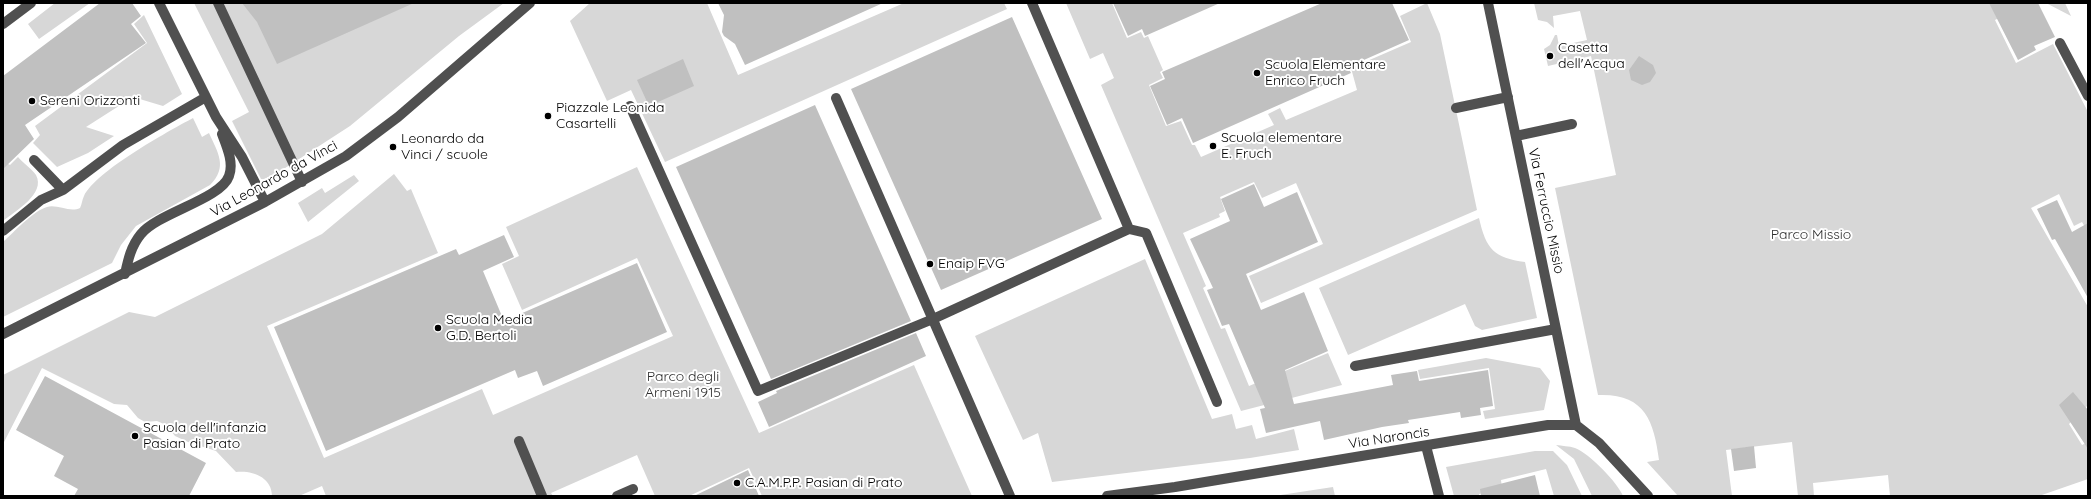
<!DOCTYPE html>
<style>
body{margin:0}
#map{position:relative;width:2091px;height:499px;overflow:hidden;background:#fff;font-family:Quicksand,sans-serif}
canvas{display:block}
.frame{position:absolute;inset:0;border:4px solid #000;pointer-events:none}
</style>
<div id="map">
<canvas width="2091" height="499"></canvas>
<div class="frame"></div>
</div>
<script>
const context = document.querySelector('canvas').getContext('2d');
context.lineJoin = 'round';
function paint(path, color) { context.fillStyle = color; context.fill(path, 'evenodd'); }
function strokePath(path, color, width, dash) { context.strokeStyle = color; context.lineWidth = width; context.lineCap = dash ? 'butt' : 'round'; context.setLineDash(dash || []); context.stroke(path); }
function label(font, color, halo, rows, align = 'center') {
  context.font = font + ' Quicksand,sans-serif'; context.lineWidth = 4; context.setLineDash([]); context.textBaseline = 'middle'; context.strokeStyle = halo; context.fillStyle = color; for (const [text, x, y, turn = 0] of rows) {
    context.save(); context.translate(x, y); context.rotate((+turn || 0) * Math.PI / 180); context.textAlign = isNaN(turn) ? turn : align; if (halo) context.strokeText(text, 0, 0); context.fillText(text, 0, 0); context.restore();
  }
}
paint(new Path2D(`
 M55,3H90L39,39L28,24Z
 M194,3H504L459,36L350,126L279,172L276,178L269,180L261,179L232,121L249,112Z
 M590,3H707L738,75L904,3H1004L1007,9L665,162L631,90L607,101L570,21Z
 M1066,3H1112L1127,38L1141,32L1144,38L1148,36L1163,70L1160,72L1163,78L1149,85L1166,126L1181,121L1192,145H1195L1201,157L1274,125L1268,114L1280,108L1286,120L1357,90L1351,68L1411,42L1400,16L1427,3L1440,34L1477,210L1261,303L1249,276L1323,244L1296,183L1262,198L1254,182L1220,197L1225,211L1219,214L1220,217L1183,233L1206,286L1203,288L1221,329L1225,328L1249,386L1328,353L1342,385L1241,411L1101,85L1114,78L1103,53L1090,59Z
 M1534,3H2027L1995,20L2016,63L2053,44L2088,112V232L2082,222L2074,226L2059,194L2031,208L2088,307V405L2069,424L2082,445L2088,442V479L2039,496H1890L1888,475L1813,483L1814,496H1798L1792,442L1726,450L1732,496H1678L1647,462L1659,460C1654,420 1644,393 1598,395L1555,188L1616,175L1591,56L1548,66L1544,49L1550,45L1555,35H1557L1559,46L1587,40L1580,11L1553,16L1554,28L1547,22L1538,20Z
 M2046,3H2065L2071,16Z
 M144,15L182,94L163,106L133,97L86,127L114,136L88,153L57,167L33,143L40,135L35,126L147,43L134,24Z
 M193,118L202,137L209,133C218,153 228,167 210,185L136,226L121,245L112,263L3,317V242C14,232 33,211 47,207C57,204 70,213 80,208C82,204 82,200 84,196C96,171 167,132 193,118Z
 M18,157C23,163 32,169 36,175C46,194 15,211 3,221V161L10,165Z
 M637,167L759,433L914,365L972,496H762L749,468L689,496H655L637,455L551,493L553,496H326L322,486L299,496H272C272,477 252,470 236,472L216,451L188,442L175,436L166,425L157,421L145,422L138,418L127,405L114,404L42,368L3,444V375L129,312L155,317L322,234L394,174L407,191L411,189L438,253L267,326L324,458L482,389L493,415L673,336L637,258L522,310L502,264L519,256L506,227Z
 M354,175L359,181L308,222L298,203L322,188L325,193Z
 M1479,218C1486,249 1494,258 1525,262L1537,318L1482,330L1475,326L1465,304L1348,355L1319,288Z
 M1145,259L1212,419L1232,414L1236,429L1252,425L1256,439L1294,429L1299,450L1250,458L1052,482L1038,433L1023,440L975,336Z
 M1486,358L1540,368L1550,381L1544,410L1485,419L1483,411L1495,409L1489,368L1420,379L1418,370Z
 M1556,445C1562,446 1569,446 1575,448C1589,453 1618,483 1623,496H1592L1574,459Z
 M1535,451H1553L1567,465L1582,496H1554L1546,469L1501,480L1502,488L1479,494V496H1454L1446,467Z
 M1333,487L1335,496H1274Z`), '#d7d7d7');
paint(new Path2D(`
 M100,3H132L141,16L131,24L146,43L25,125L34,139L3,169V76Z
 M242,3H414L277,64L257,22Z
 M718,3H883L745,65L735,44L724,36L722,32L724,15Z
 M1113,3H1220L1145,36L1142,29L1128,36Z
 M1322,3H1392L1409,40L1348,67L1351,73L1193,143L1182,118L1167,125L1150,86L1165,79L1162,72Z
 M1989,3H2038L2055,37L2034,46L2036,50L2018,60Z
 M1012,17L1102,219L941,290L851,89Z
 M1639,56L1653,65L1656,73L1650,82L1642,85L1631,80L1629,70Z
 M683,59L694,86L649,106L637,80Z
 M815,105L911,321L771,379L676,167Z
 M1254,184L1264,207L1297,192L1318,242L1246,274L1261,310L1304,292L1328,351L1285,370L1294,404L1393,385L1391,375L1417,371L1419,381L1488,370L1493,406L1480,408L1481,415L1461,418L1460,412L1408,420L1409,423L1382,427L1324,440L1320,421L1266,433L1260,409L1265,408L1229,324L1222,326L1207,290L1213,288L1190,239L1230,221L1221,199Z
 M2057,200L2072,232L2088,223V298L2055,239L2052,240L2037,209Z
 M504,235L514,257L483,271L504,321L637,263L667,332L543,386L537,371L518,378L515,370L326,451L274,327L456,249L459,255Z
 M916,333L926,356L769,427L758,402L777,393L776,391Z
 M45,376L206,463L189,496H74L78,489L54,476L64,456L16,430Z
 M2073,392L2088,410V449L2059,405Z
 M1754,446L1756,468L1734,471L1731,449Z
 M748,470L759,496H694Z
 M1535,475L1540,496H1481L1480,489Z`), '#c0c0c0');
strokePath(new Path2D(`
 M159,3L216,117L242,157L265,202
 M218,3L302,182
 M1032,3L1129,229L1146,233L1217,402
 M1488,3L1576,425
 M3,24L31,3
 M2060,43L2088,96
 M836,98L1010,496
 M630,106L758,391L933,319L1129,229
 M1456,108L1508,97
 M1516,136L1572,124
 M34,160L63,190
 M3,231L41,200L63,190L123,145L206,97
 M125,274C128,260 131,246 141,234C158,213 221,199 229,176C234,163 227,147 222,134
 M3,334L265,202L346,156L398,117L530,3
 M1355,366L1556,329
 M519,441L542,496
 M1426,446L1439,496
 M617,496L633,489
 M1107,496L1175,487L1548,425H1576L1599,443L1648,496`), '#505050', 10);
for (const [x, y, r, color] of [
 [1550,56,4,"#000"],
 [1257,73,4,"#000"],
 [32,101,4,"#000"],
 [548,116,4,"#000"],
 [1213,146,4,"#000"],
 [393,147,4,"#000"],
 [930,264,4,"#000"],
 [438,328,4,"#000"],
 [135,436,4,"#000"],
 [737,483,4,"#000"]
]) { const dot = new Path2D(); dot.arc(x, y, r, 0, 2 * Math.PI); context.fillStyle = color; context.fill(dot); strokePath(dot, '#fff', 1.5); }
label('14px', '#000', '#fff', [
 ["Casetta",1558,48],
 ["dell'Acqua",1558,64],
 ["Scuola Elementare",1265,65],
 ["Enrico Fruch",1265,81],
 ["Sereni Orizzonti",40,101],
 ["Piazzale Leonida",556,108],
 ["Casartelli",556,124],
 ["Scuola elementare",1221,138],
 ["E. Fruch",1221,154],
 ["Leonardo da",401,139],
 ["Vinci / scuole",401,155],
 ["Enaip FVG",938,264],
 ["Scuola Media",446,320],
 ["G.D. Bertoli",446,336],
 ["Scuola dell'infanzia",143,428],
 ["Pasian di Prato",143,444],
 ["C.A.M.P.P. Pasian di Prato",745,483]
], 'left');
label('14px', '#000', '#fff', [
 ["Via Leonardo da Vinci",274,179,-29],
 ["Via Ferruccio Missio",1546,211,78],
 ["Via Naroncis",1389,438,-9]
]);
label('14px', '#2e2e2e', '#fff', [
 ["Parco Missio",1811,235],
 ["Parco degli",683,377],
 ["Armeni 1915",683,393]
]);
</script>
